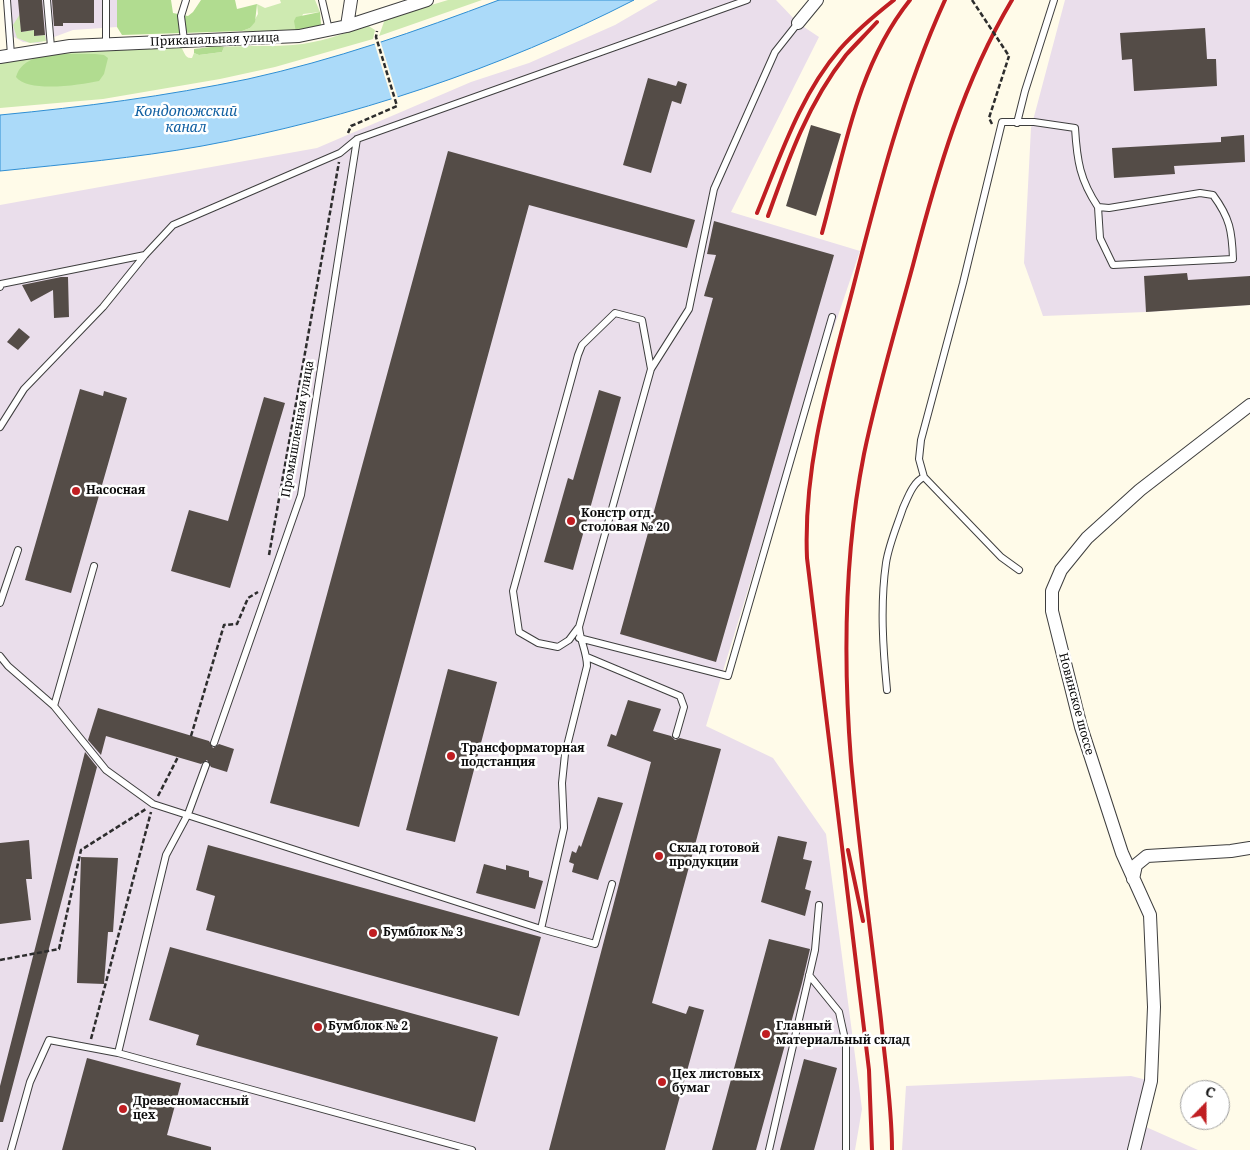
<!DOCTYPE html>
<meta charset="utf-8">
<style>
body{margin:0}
#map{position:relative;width:1250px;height:1150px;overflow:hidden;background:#fffbe9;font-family:"Noto Serif",serif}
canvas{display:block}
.north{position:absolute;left:1180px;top:1080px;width:50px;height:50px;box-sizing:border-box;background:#fff;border:1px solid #9d9d9d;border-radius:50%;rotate:22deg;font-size:14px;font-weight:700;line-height:20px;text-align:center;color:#0b0b0b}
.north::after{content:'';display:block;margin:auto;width:18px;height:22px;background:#c01e22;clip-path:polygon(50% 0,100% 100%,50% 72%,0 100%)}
</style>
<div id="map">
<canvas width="1250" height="1150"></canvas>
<div class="north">С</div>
</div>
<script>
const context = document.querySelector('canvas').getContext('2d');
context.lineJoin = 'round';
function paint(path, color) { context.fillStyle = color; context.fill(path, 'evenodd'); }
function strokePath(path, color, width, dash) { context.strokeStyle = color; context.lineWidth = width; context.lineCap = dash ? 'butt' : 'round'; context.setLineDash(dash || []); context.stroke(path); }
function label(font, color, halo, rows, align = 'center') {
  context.font = font + ' "Noto Serif",serif'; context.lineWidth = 5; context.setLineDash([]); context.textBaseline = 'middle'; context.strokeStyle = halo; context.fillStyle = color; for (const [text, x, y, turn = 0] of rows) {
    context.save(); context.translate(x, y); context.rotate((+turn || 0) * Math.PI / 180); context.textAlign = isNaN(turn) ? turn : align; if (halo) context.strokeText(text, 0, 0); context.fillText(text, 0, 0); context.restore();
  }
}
paint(new Path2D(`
 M4,0H117V27L73,30L38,43L23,42L5,32Z
 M658,0H776L798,23L819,37L731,212L860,251L780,486L706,726L773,758L826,834L862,1109L855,1150H0V205L317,148L471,82L529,63L615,25Z
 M1065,0H1250V305L1146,312L1043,316L1024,263L1031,128Z
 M1131,1076L1151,1081L1146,1127L1198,1150H902L906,1086Z`), '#eadeeb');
paint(new Path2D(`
 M280,0H315L320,12L303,14L296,32L250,33L242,31L250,28L258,14L257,4L265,8L281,3Z
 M448,0H482L379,36L385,19Z
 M20,14L21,32L34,30L35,36L45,35L46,41L30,43L17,38L13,25Z
 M367,25L375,30L373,39L275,67L220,79L103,99L0,108V61L32,54L180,46C185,51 184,59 192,58L194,53L199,55L222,52L224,47C247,45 270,47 293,45C318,43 344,34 367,25Z`), '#ceeab1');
paint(new Path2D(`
 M117,0H171L173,13L188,16L193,12L201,0H235L237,9L257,4L255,22L250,28L242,31L122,35L117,27Z
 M320,12L321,25L296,32L294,21L296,17Z
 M220,46L224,47L222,52L199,55L194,53V49Z
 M95,54L104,55L108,58L104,74L99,81C80,85 28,93 16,77C24,48 71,55 95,54Z`), '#b1dc90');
const water = new Path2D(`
 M499,0H634C502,68 349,119 202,146C135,158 68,164 0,171V115C84,107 166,96 248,79C334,60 417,31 499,0Z`);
paint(water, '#abdaf9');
strokePath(water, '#2f8ed3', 1);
paint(new Path2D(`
 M380,40L398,98L392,100L374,42Z`), '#fffbe9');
paint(new Path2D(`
 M18,0H42L45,35L34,36V30L21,32Z
 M52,0H94V23H63V26H54Z
 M1205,28L1207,59H1216L1217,86L1134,91L1132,59L1122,60L1120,33Z
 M648,78L676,86L678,81L687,84L681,104L672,101L651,173L623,165Z
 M811,125L841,134L816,216L786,206Z
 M1244,135L1245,162L1174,166L1175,174L1114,178L1112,148L1221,142V137Z
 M448,151L695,220L687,248L529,205L359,827L270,803Z
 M714,221L834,255L716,662L620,634L713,298L704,296L716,255L707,254Z
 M1187,273L1188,280L1250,276V305L1146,312L1144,276Z
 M61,277H68L69,317L54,318L53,290L31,302L22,285Z
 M19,328L30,337L18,350L7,342Z
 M80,389L103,396L104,391L127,398L71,593L25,580Z
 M599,390L621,397L573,570L544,562L568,478L573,480Z
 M264,397L285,403L230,588L171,571L189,510L228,521Z
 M448,669L497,682L455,842L406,830Z
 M628,700L661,709L653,731L671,736L675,740L680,738L721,749L652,1003L686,1014L689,1006L704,1010L665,1150H549L651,762L607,746L611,734L616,736Z
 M98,708L209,741L213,748L219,744L234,749L227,772L211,767L207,760L201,764L106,736L101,755L88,740Z
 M85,752L97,767L3,1122H0V1086Z
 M598,797L623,803L598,880L572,872L574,864L569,862L572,851L576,853L579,845L581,847Z
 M778,836L807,842L803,859L812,861L805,889L811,891L805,916L761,902Z
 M29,840L32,879H26L31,920L0,924V843Z
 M208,845L541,937L519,1016L206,930L215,896L196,890Z
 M81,857L118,858L113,932H108L104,984L77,983Z
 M484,864L506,870V865L529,871V877L543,881L535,909L476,893Z
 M769,939L810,949L802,983L756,1150H712Z
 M170,947L498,1037L475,1122L196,1045L199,1035L149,1020Z
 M87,1058L181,1083L167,1135L211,1147V1150H62Z
 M804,1059L837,1068L814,1150H780Z`), '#544c47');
const lane = new Path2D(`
 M7,0L11,55
 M47,0L51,47
 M322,0L329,30
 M184,40L181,16L186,0
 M106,44V0
 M1017,123L1025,91L1054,0
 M0,287L1,284L145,255
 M0,427L24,389L103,307L145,255L173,225L340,153L357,139L747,0
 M924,477L919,459L921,440L963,283L1002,122H1034L1075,128C1077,161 1080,180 1098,207L1109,208L1200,193L1213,195C1230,218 1232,231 1233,259L1113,265L1100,238L1098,207
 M0,603L18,550
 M578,628L569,640L558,647L538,643L519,632L513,591L578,355L582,345L615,313L642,320L651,369
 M579,638L728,676L832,317
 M0,656L8,666L54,706L106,770L153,804L541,929L595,944L612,884
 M587,657L680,696L684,707L676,735
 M887,690C883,649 880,605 886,563C889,544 897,526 903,508C908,497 913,482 924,477L1001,557L1019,570
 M54,706L94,566
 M214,743L301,495L357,139
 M541,929L564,828L562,783L565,754L587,666C587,652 580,641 579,627L651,369L689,309L714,189L775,52L798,23
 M809,975L839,1012L846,1044V1150
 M118,1053L166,855L188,814L206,765
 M11,1150L30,1082L49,1040L118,1053L472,1150
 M769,1150L815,950L819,905`);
const street = new Path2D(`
 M798,23L817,0
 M347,26L351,0
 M0,57L70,46L299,36L347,26L427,0
 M1133,879L1136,865L1147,856L1231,851L1250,848
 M1134,1150L1151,1081L1154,1007L1150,915L1122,853L1081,727L1052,611V591L1061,570L1087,538L1140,490L1250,405`);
strokePath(lane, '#3e3e3e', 8);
strokePath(street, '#3e3e3e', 14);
strokePath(new Path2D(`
 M992,124L989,118L1009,56
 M348,133L351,126L397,106L376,37L377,31
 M269,555L339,162
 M191,736L224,625L237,624L248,598L258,592
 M158,796L178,757
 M0,960L59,949L81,850L146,809
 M91,1039L151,812`), '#2d2d2d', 2.5, [5, 2.5]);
strokePath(lane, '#fff', 6);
strokePath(street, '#fff', 12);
strokePath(new Path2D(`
 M757,213C780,157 800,95 840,49C856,31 875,15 894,0
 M768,216C788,160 808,103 846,55C856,44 867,33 877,22
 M822,233C844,153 857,66 910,0
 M848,850L863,921
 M872,1150L869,1070L807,558C803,465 830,377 853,288C878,190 903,92 945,0
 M892,1150C892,1107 885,1063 881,1020C871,934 859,848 851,761C843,659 844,555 864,454C877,391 896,328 913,265C937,173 963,82 1012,0`), '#c01e22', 4);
strokePath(new Path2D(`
 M972,0L1009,56`), '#2d2d2d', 2.5, [5, 2.5]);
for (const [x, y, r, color] of [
 [76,491,5,"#c01e22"],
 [571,521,5,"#c01e22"],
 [451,756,5,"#c01e22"],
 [659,856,5,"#c01e22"],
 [373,933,5,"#c01e22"],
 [318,1027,5,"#c01e22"],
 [766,1034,5,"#c01e22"],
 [662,1082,5,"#c01e22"],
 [123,1109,5,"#c01e22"]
]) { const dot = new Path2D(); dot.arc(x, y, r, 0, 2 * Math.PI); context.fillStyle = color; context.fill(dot); strokePath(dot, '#fff', 2); }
label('12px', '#0b0b0b', '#fff', [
 ["Приканальная улица",215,40,-2],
 ["Промышленная улица",298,429,-80],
 ["Новинское шоссе",1076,704,75]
]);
label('bold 12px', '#0b0b0b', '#fff', [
 ["Насосная",86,491],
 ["Констр отд.",581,514],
 ["столовая № 20",581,528],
 ["Трансформаторная",461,749],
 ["подстанция",461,763],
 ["Склад готовой",669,849],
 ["продукции",669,863],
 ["Бумблок № 3",383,933],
 ["Бумблок № 2",328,1027],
 ["Главный",776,1027],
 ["материальный склад",776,1041],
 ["Цех листовых",672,1075],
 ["бумаг",672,1089],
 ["Древесномассный",133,1102],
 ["цех",133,1116]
], 'left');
label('italic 14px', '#105fa1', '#fff', [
 ["Кондопожский",186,112],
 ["канал",186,128]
]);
</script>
